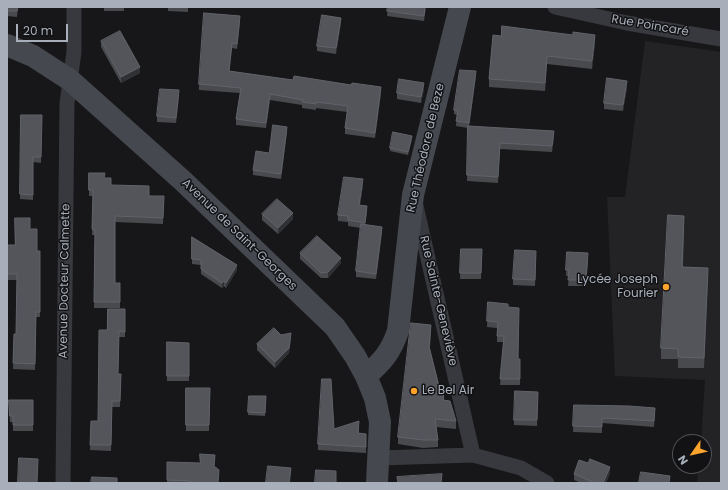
<!DOCTYPE html>
<meta charset="utf-8">
<style>
body{margin:0}
#map{position:relative;width:728px;height:490px;overflow:hidden;background:#171719;font-family:Poppins,sans-serif}
canvas{display:block}
.frame{position:absolute;inset:0;border:8px solid #a8afba;pointer-events:none}
.north{position:absolute;left:672px;top:434px;width:40px;height:40px;box-sizing:border-box;background:#121214;border:1px solid #4e5156;border-radius:50%;rotate:236deg;font-size:11px;font-weight:700;line-height:16px;text-align:center;color:#a8afba}
.north::after{content:'';display:block;margin:auto;width:14px;height:18px;background:#fca42c;clip-path:polygon(50% 0,100% 100%,50% 72%,0 100%)}
.scale{position:absolute;left:16px;top:24px;width:52px;height:18px;box-sizing:border-box;border:2px solid #a8afba;border-top:0;padding-left:5px;font-size:12px;line-height:14px;white-space:nowrap;color:#a8afba;-webkit-text-stroke:3px #121214;paint-order:stroke}
</style>
<div id="map">
<canvas width="728" height="490"></canvas>
<div class="frame"></div>
<div class="north">N</div>
<div class="scale">20 m</div>
</div>
<script>
const context = document.querySelector('canvas').getContext('2d');
context.lineJoin = 'round';
function paint(path, color) { context.fillStyle = color; context.fill(path, 'evenodd'); }
function strokePath(path, color, width, dash) { context.strokeStyle = color; context.lineWidth = width; context.lineCap = dash ? 'butt' : 'round'; context.setLineDash(dash || []); context.stroke(path); }
function label(font, color, halo, rows, align = 'center') {
  context.font = font + ' Poppins,sans-serif'; context.lineWidth = 3; context.setLineDash([]); context.textBaseline = 'middle'; context.strokeStyle = halo; context.fillStyle = color; for (const [text, x, y, turn = 0] of rows) {
    context.save(); context.translate(x, y); context.rotate((+turn || 0) * Math.PI / 180); context.textAlign = isNaN(turn) ? turn : align; if (halo) context.strokeText(text, 0, 0); context.fillText(text, 0, 0); context.restore();
  }
}
paint(new Path2D(`
 M645,41L721,52V483H697L699,466H704V442H701L705,380L615,376L607,197H625Z`), '#232326');
strokePath(new Path2D(`
 M555,7L627,23L721,39
 M416,206L473,455
 M379,458L473,455L521,468L547,483
 M63,483L67,103L74,52V7`), '#38393e', 15);
strokePath(new Path2D(`
 M7,45L33,56L70,80L183,181L335,327L355,356L366,376L375,398L380,422L377,483
 M366,376C382,362 391,352 398,331L413,195L460,7`), '#45484e', 22);
paint(new Path2D(`
 M7,7H18L17,17L7,16Z
 M104,7H124V11H104Z
 M168,7H188V12L168,11Z
 M388,7H426L424,21L387,16Z
 M240,22L237,49L232,48L229,71L381,93L375,138L345,134V128L347,112L316,108V110L302,108V105L270,100L266,128L236,125V119L240,93L199,90V84Z
 M341,23L336,54L317,51V46Z
 M501,36L595,43L592,69L547,64L545,91L489,87V79Z
 M101,41L140,73L121,83L101,47Z
 M476,76L469,126L554,137L552,152L500,149L498,183L467,181L468,128L456,126L457,115L454,114V110Z
 M627,87L623,111L604,109V103Z
 M424,89L421,103L397,99V93Z
 M179,96L176,123L157,122V116Z
 M21,115H42L41,163L33,162V200L20,199Z
 M287,132L281,179L253,175V170L269,153Z
 M412,139L408,155L390,151V148Z
 M89,173L104,178L111,185L149,196H164L163,224L115,222V283H120V308H94L95,235H92L93,196H89Z
 M363,185L360,205L367,212L365,224L382,232L376,279L356,277V271L361,228L348,226V222L338,221V215Z
 M262,214L293,219L278,234L262,220Z
 M684,226L683,267L708,278L704,368H678V359H661V348Z
 M30,229L37,251H40V317H36L35,370L13,369L14,334H16L17,280H7V247L15,245Z
 M192,237L237,270L226,288L224,286L222,288L201,274V265L192,264Z
 M461,249H482L481,279H460Z
 M567,252L588,259L586,286H568L569,276H566Z
 M300,253L341,263L328,278H321L300,259Z
 M536,256L535,286L513,285V279Z
 M488,302L508,307L518,359H520V385H500L504,342H497V328L487,327Z
 M125,309V337H119L118,374H121L120,407H112L111,451L90,450L91,421H98L107,330Z
 M431,333L430,348L440,390L444,397V400L456,421V429L436,427L438,440V447L423,448L398,444V437Z
 M281,335L291,339L289,353L275,368L257,350V344Z
 M167,342L189,343V381H167Z
 M186,388H210L209,431H186Z
 M538,392L537,426L514,425V420Z
 M249,396H266L265,416L248,415Z
 M9,400H33V431H13V422H10Z
 M574,405L655,414L654,427L602,423V433L573,432Z
 M359,427V433L366,434V453L318,450V444L334,429Z
 M167,462L214,466L218,483H167Z
 M610,473L606,483H581L574,480V474Z`), '#484a4e');
paint(new Path2D(`
 M425,7H426L424,21V16Z
 M240,16V22L237,49V44Z
 M341,18V23L336,54V48Z
 M595,35V43L592,69V61Z
 M232,43V48L229,77V71Z
 M547,56V64L545,91V83Z
 M140,67V73L121,83V77Z
 M476,71V76L469,128V123Z
 M627,81V87L623,111V105Z
 M424,83V89L421,103V97Z
 M381,87V93L375,138V133Z
 M179,90V96L176,123V118Z
 M270,94V100L266,128V123Z
 M287,127V132L281,179V174Z
 M554,131V137L552,152V146Z
 M412,136V139L408,155V152Z
 M363,179V185L359,211V205Z
 M367,206V212L365,229V223Z
 M293,213V219L278,234V228Z
 M382,227V232L376,279V274Z
 M341,258V263L328,278V272Z
 M237,265V270L226,288V283Z
 M708,268V278L704,368V358Z
 M224,281V286L222,288V283Z
 M431,325V333L429,354V347Z
 M291,333L289,353L275,368V362Z
 M610,467V473L606,483H603Z
 M291,468V474L290,483H289Z`), '#303134');
const building = new Path2D(`
 M7,7H18L17,11H7Z
 M388,7H425L424,16L387,11Z
 M204,13L240,16L237,44L232,43L229,71L293,80L294,76L351,85L352,83L381,87L375,133L345,128L348,106L316,102V104L302,102L303,100L270,94L266,123L236,119L241,88L199,84Z
 M322,15L341,18L336,48L317,46Z
 M502,26L573,35V32L595,35L592,61L547,56L545,83L489,79L493,35L501,36Z
 M120,31L140,67L121,77L101,41Z
 M460,70L476,71L469,123L456,121L458,111L454,110Z
 M607,78L627,81L623,105L604,103Z
 M399,79L424,83L421,97L397,93Z
 M160,89L179,90L176,118L157,116Z
 M21,115H42L41,157H33V195L20,194Z
 M273,125L287,127L281,174L253,170L256,151L269,153Z
 M468,126L554,131L552,146L500,143L498,177L467,175Z
 M393,132L412,136L408,152L390,148Z
 M89,173H105L104,178H111V185L149,186V196H164L163,218L115,216V283H120V302H94L95,230L92,229L93,190H89Z
 M344,177L363,179L359,205L367,206L365,223L348,220V216L338,215Z
 M277,199L293,213L278,228L262,214Z
 M668,215L684,216L682,267L708,268L704,358L678,357V349L661,348Z
 M15,218H30V229H37V251H40V312H36L35,364L13,363L14,334H16L17,274H7V245H15Z
 M361,224L382,227L376,274L356,271Z
 M317,236L341,258L328,272L321,273L300,253Z
 M192,237L237,265L226,283L224,281L222,283L201,269V260L192,259Z
 M461,249H482L481,273H460Z
 M515,250L536,251L535,280L513,279Z
 M567,252L588,253L586,280H568L569,270H566Z
 M488,302L508,304V307L519,308L518,359H520V379H500L504,336H497L498,322L487,321Z
 M108,309H125V332L119,331L118,374H121L120,401H112L111,445H90L91,421H98L99,330H107Z
 M411,323L431,325L429,347L440,390H444L443,400L450,401L456,421L435,419L438,440H423L398,437Z
 M274,328L281,335L291,333L289,348L275,362L257,344Z
 M167,342L189,343V376H167Z
 M322,379H331L334,429L359,421L358,433L366,434V447L318,444Z
 M186,388H210L209,425H186Z
 M515,391L538,392L537,420H514Z
 M249,396H266L265,413L248,412Z
 M9,400H33V425H13V416H10Z
 M574,405L629,406L655,408L654,421L602,418V427L573,426Z
 M200,454L215,455L214,466L219,470L218,483H191V481L167,480V462L200,463Z
 M19,458L38,459L37,483H18Z
 M590,459L610,467L603,483H595L574,474L579,460L588,463Z
 M268,466L291,468L289,483H272L266,482Z
 M316,470L336,471V483H315Z
 M641,472L670,476L669,483H639Z
 M442,474L441,483H398L397,477Z
 M92,477L117,478V483H91Z`);
paint(building, '#53555a');
strokePath(building, '#606369', 1);
for (const [x, y, r, color] of [
 [666,287,4,"#fca42c"],
 [414,391,4,"#fca42c"]
]) { const dot = new Path2D(); dot.arc(x, y, r, 0, 2 * Math.PI); context.fillStyle = color; context.fill(dot); strokePath(dot, '#121214', 1.5); }
label('12px', '#a8afba', '#121214', [
 ["Rue Poincaré",650,26,10],
 ["Rue Théodore de Beze",426,148,-77],
 ["Avenue de Saint-Georges",239,235,44],
 ["Avenue Docteur Calmette",65,281,-89],
 ["Rue Sainte-Geneviève",438,301,77]
]);
label('12px', '#a8afba', '#121214', [
 ["Lycée Joseph",658,280],
 ["Fourier",658,294],
 ["Le Bel Air",422,391,"left"]
], 'right');
</script>
